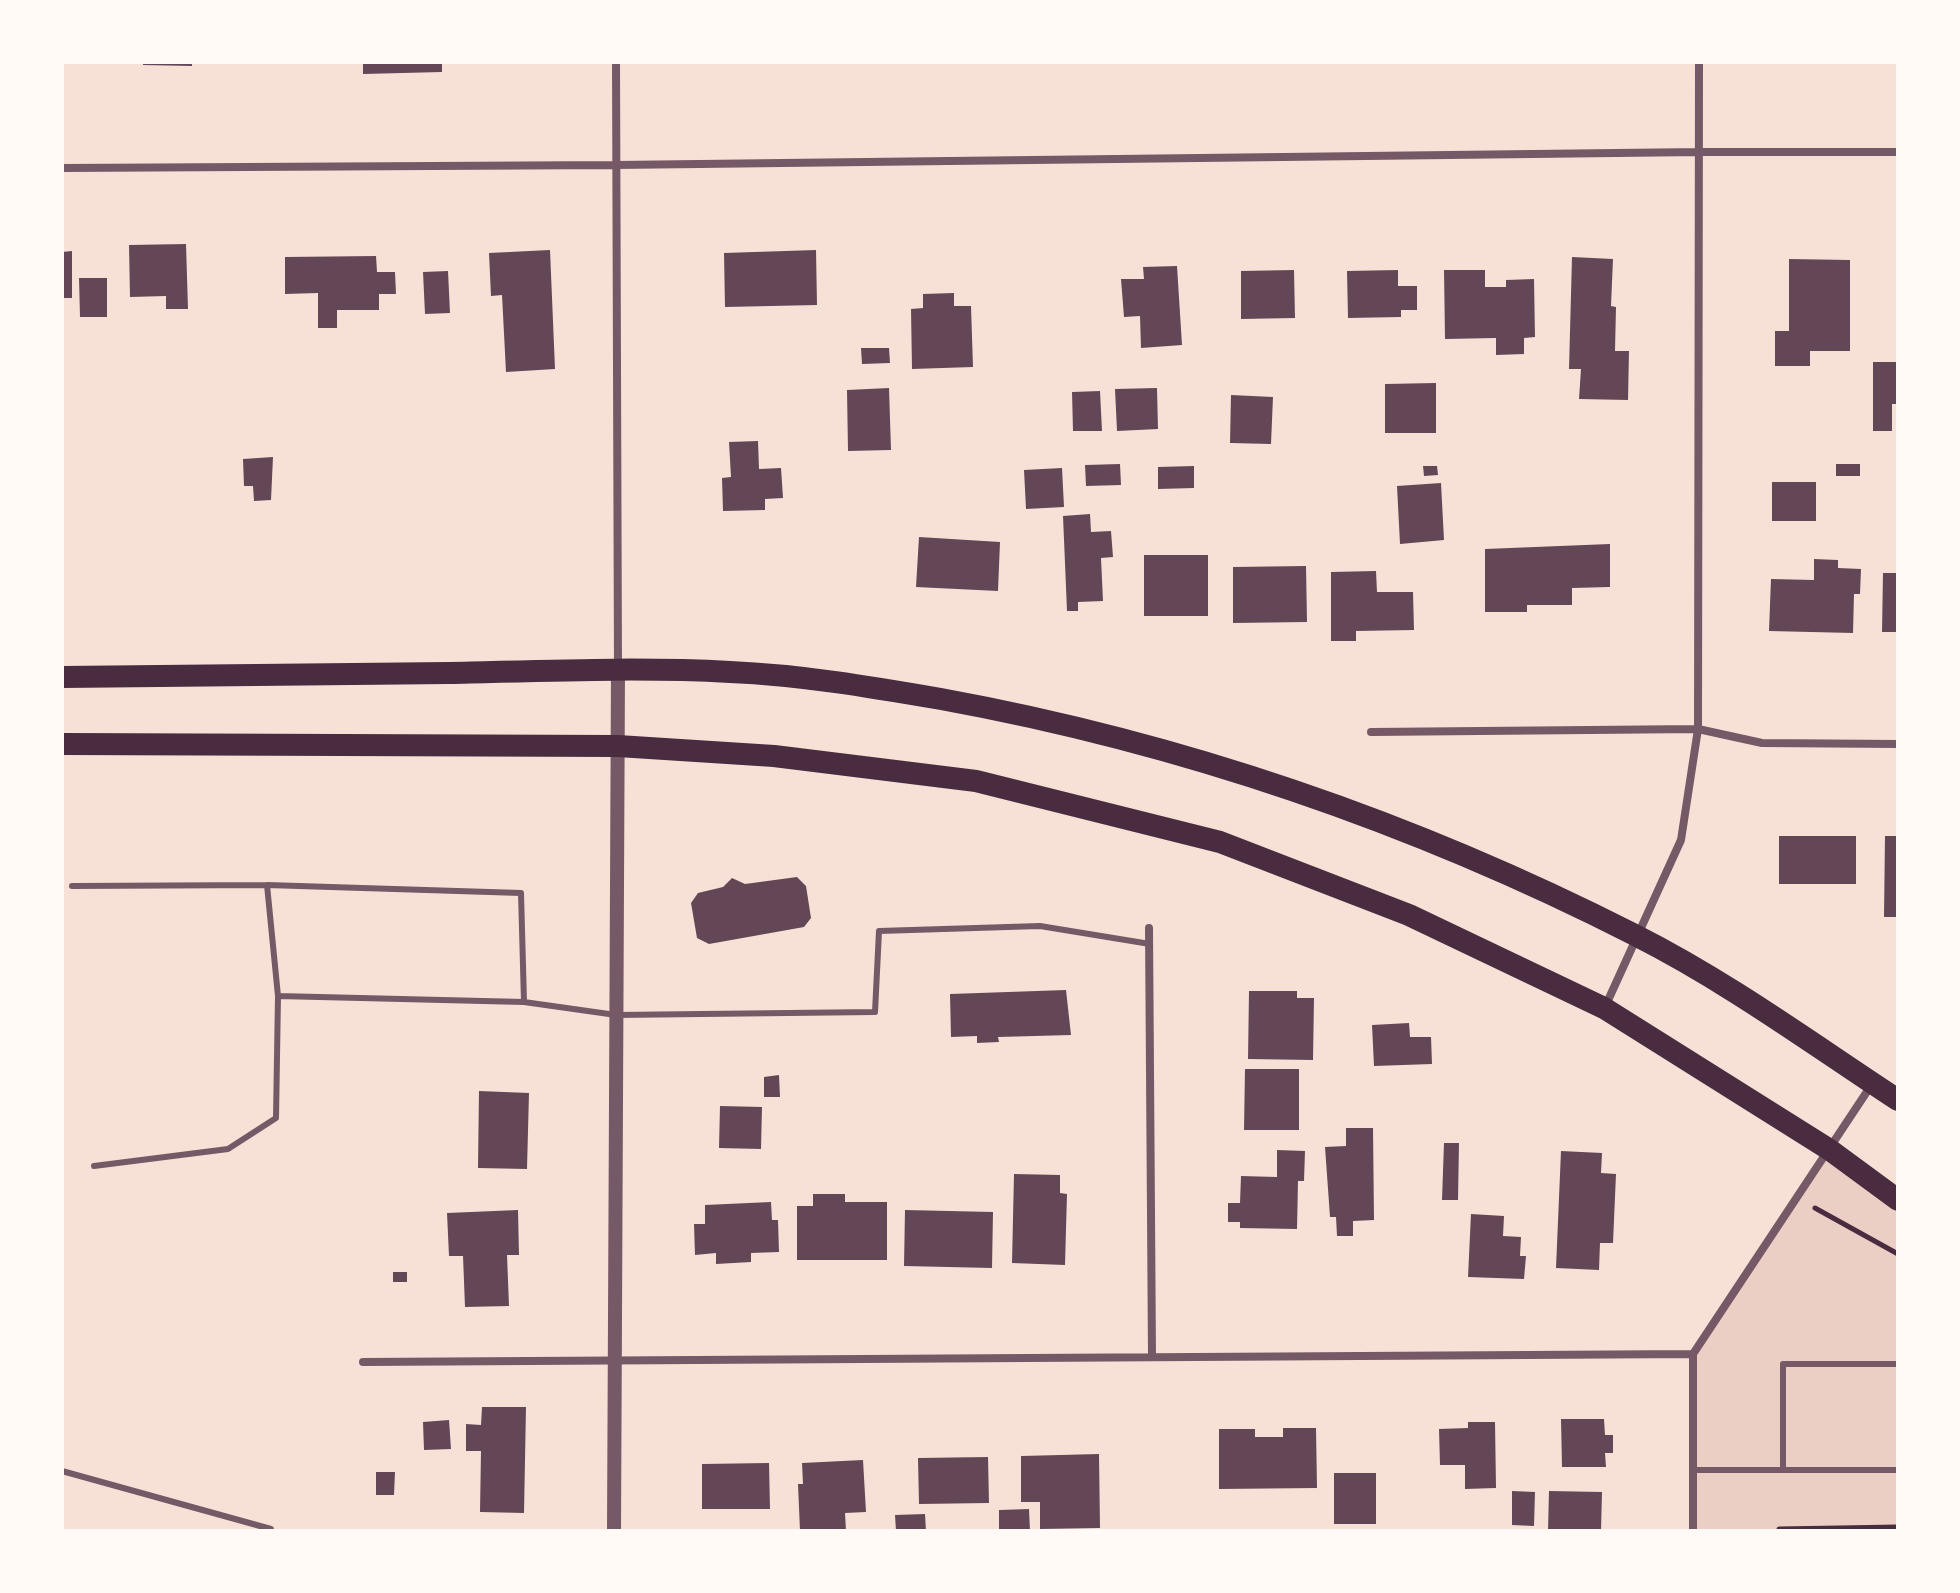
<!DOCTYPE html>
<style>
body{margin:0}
#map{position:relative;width:1960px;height:1593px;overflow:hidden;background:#f7e1d7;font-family:Montserrat,sans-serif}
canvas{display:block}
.frame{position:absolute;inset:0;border:64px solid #fffaf5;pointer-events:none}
</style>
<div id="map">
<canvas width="1960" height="1593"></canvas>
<div class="frame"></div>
</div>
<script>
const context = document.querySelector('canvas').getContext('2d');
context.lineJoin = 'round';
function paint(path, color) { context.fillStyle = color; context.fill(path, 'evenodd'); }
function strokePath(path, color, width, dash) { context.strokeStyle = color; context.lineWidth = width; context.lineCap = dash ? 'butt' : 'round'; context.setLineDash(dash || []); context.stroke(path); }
paint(new Path2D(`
 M1830,1150L1898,1200V1531H1693V1354Z`), '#ebcfc5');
paint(new Path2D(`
 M143,62H192V66L143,65Z
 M363,62H442V72L363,74Z
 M186,244L188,309H166V296L130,297L129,245Z
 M550,250L555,369L506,372L502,295L491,296L489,253Z
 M816,250L817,305L725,307L724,253Z
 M72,251V298H62V252Z
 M376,256L377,272H395L396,294H379V310H337V328H318V293L285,294V257Z
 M1572,257L1613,259L1611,306L1616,307L1615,351H1629L1628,400L1579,399L1581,369H1569Z
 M1789,259L1850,260V351H1810V366H1775V331H1789Z
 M1177,266L1182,345L1141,348L1140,316L1124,317L1121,279H1144L1143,267Z
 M1294,270L1295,318L1241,319V271Z
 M1398,270V286H1417V310H1401V317L1348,318L1347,271Z
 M1444,270H1485V287H1506V280L1534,279L1535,337L1524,338V354L1496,355V338L1445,339Z
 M448,271L450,313L425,314L423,272Z
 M79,278H107V317H80Z
 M954,293V306H971L973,367L912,369L911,309L923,308V294Z
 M861,348H889L890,363L862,364Z
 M1873,362H1898V404H1892V431H1873Z
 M1436,383V433H1385V384Z
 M889,388L891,450L848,451L847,390Z
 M1157,388L1158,429L1117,431L1115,389Z
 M1100,391L1102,431H1073L1072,392Z
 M1231,395L1273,397L1271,444L1230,443Z
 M758,441L759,469L781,468L783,498L765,499V510L723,511L722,478L731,477L729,442Z
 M273,457L271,500L254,501L253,486H244L243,459Z
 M1120,464L1121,485L1086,486L1085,465Z
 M1836,464H1860V476H1836Z
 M1194,466V488L1158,489V467Z
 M1423,466H1437L1438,475L1424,476Z
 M1062,468L1064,507L1026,509L1024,470Z
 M1772,482H1816V521H1772Z
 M1441,483L1444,540L1400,544L1397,486Z
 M1090,514L1091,532L1111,531L1113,557L1101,558L1103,601L1078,602V611H1067L1063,516Z
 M919,537L1000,542L998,591L916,587Z
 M1610,544V587L1572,588V605H1527V612H1485V549Z
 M1144,555H1208V616H1144Z
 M1814,559L1838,560V568L1861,569L1860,594H1854L1853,633L1769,631L1771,579L1814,580Z
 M1306,566L1307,622L1233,623V567Z
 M1376,571L1377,592H1413L1414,630L1356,631V641H1331V572Z
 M1883,573H1898V632H1882Z
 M1779,836H1856V884H1779Z
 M1885,836H1898V917H1884Z
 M797,877L806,886L811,918L804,927L709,944L697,938L691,903L698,893L723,887L732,878L745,884Z
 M1066,990L1071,1035L998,1037L999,1042L977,1043V1036L951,1037L950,994Z
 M1249,991H1297V998H1314L1313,1060L1248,1059Z
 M1409,1023L1410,1037H1431L1432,1064L1374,1066L1372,1025Z
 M1245,1069H1299V1130H1244Z
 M779,1075L780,1097H764V1077Z
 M479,1091L529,1093L527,1169L478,1168Z
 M720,1106L762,1107L761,1149L719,1148Z
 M1346,1128H1373L1374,1220L1353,1221V1236H1337L1336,1217H1330L1325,1147L1346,1146Z
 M1444,1143H1459L1458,1200H1442Z
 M1277,1150L1305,1151L1304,1181H1298L1297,1229L1240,1228V1222H1228V1203H1240L1241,1176L1277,1177Z
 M1561,1151L1602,1153L1601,1173L1616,1174L1613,1243H1600L1599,1270L1556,1268Z
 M1014,1174L1060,1175V1193L1067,1194L1065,1265L1012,1263Z
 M813,1194H845V1202H887V1260H797V1206H813Z
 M771,1202L772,1220H778L779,1252L751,1253V1262L716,1264V1253L695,1255L694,1224H705V1205Z
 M518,1210L519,1255H507L509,1306L465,1307L463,1256H449L447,1213Z
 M905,1210L993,1212L992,1268L904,1266Z
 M1471,1214L1504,1216L1503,1236L1521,1237L1520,1256H1526L1524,1279L1468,1277Z
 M393,1272H407V1282H393Z
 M482,1407H526L524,1513L480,1512L481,1451H466V1424L481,1425Z
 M1561,1419H1604L1605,1435H1613V1453H1605L1606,1467H1562Z
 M449,1420L451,1449L424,1450L423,1422Z
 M1468,1422H1495L1496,1488L1465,1489V1465H1440L1439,1429L1468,1428Z
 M1283,1428H1316L1317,1488L1219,1489V1429H1255V1437H1283Z
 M1099,1454L1100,1528L1040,1529V1502H1021V1456Z
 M988,1457L989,1503L919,1504L918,1458Z
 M863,1460L866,1512L845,1513L846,1531H800L798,1484H803L802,1463Z
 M769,1463L770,1509H702V1464Z
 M376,1472H395L394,1495H376Z
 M1334,1473H1376V1524H1334Z
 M1512,1491L1535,1492L1534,1526L1512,1525Z
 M1549,1491L1602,1492L1601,1531H1548Z
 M1029,1509L1030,1531H999V1510Z
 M925,1514L926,1531H896L895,1515Z`), '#644757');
strokePath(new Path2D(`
 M1815,1208L1898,1254
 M1779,1531V1529L1898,1527`), '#4a2c40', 5);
strokePath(new Path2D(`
 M267,885L521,893L524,1002
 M72,886L267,885L278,996L524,1002L616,1015L875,1012L879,931L1040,926L1150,944
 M94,1166L228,1149L276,1118L278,996
 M1693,1470H1898
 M1783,1470V1364H1898
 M62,1471L271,1529V1531`), '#755966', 6);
strokePath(new Path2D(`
 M616,62L618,669
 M62,168L616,165L1699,152H1898
 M1371,732L1698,729L1762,743L1898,744
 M1149,928L1152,1357
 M1605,1007L1681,840L1698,729L1699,62
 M363,1362L1693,1354
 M1693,1531V1354L1872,1084`), '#755966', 8);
strokePath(new Path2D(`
 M614,1531L618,670`), '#755966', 14);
strokePath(new Path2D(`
 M62,677C191,676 320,675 449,673C543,671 637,667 730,672C801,675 871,687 941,699C1182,743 1417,824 1635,935C1728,982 1811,1043 1898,1100
 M62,744L618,746L774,756L976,781L1220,842L1409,915L1604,1008L1830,1150L1898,1200`), '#4a2c40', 22);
</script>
